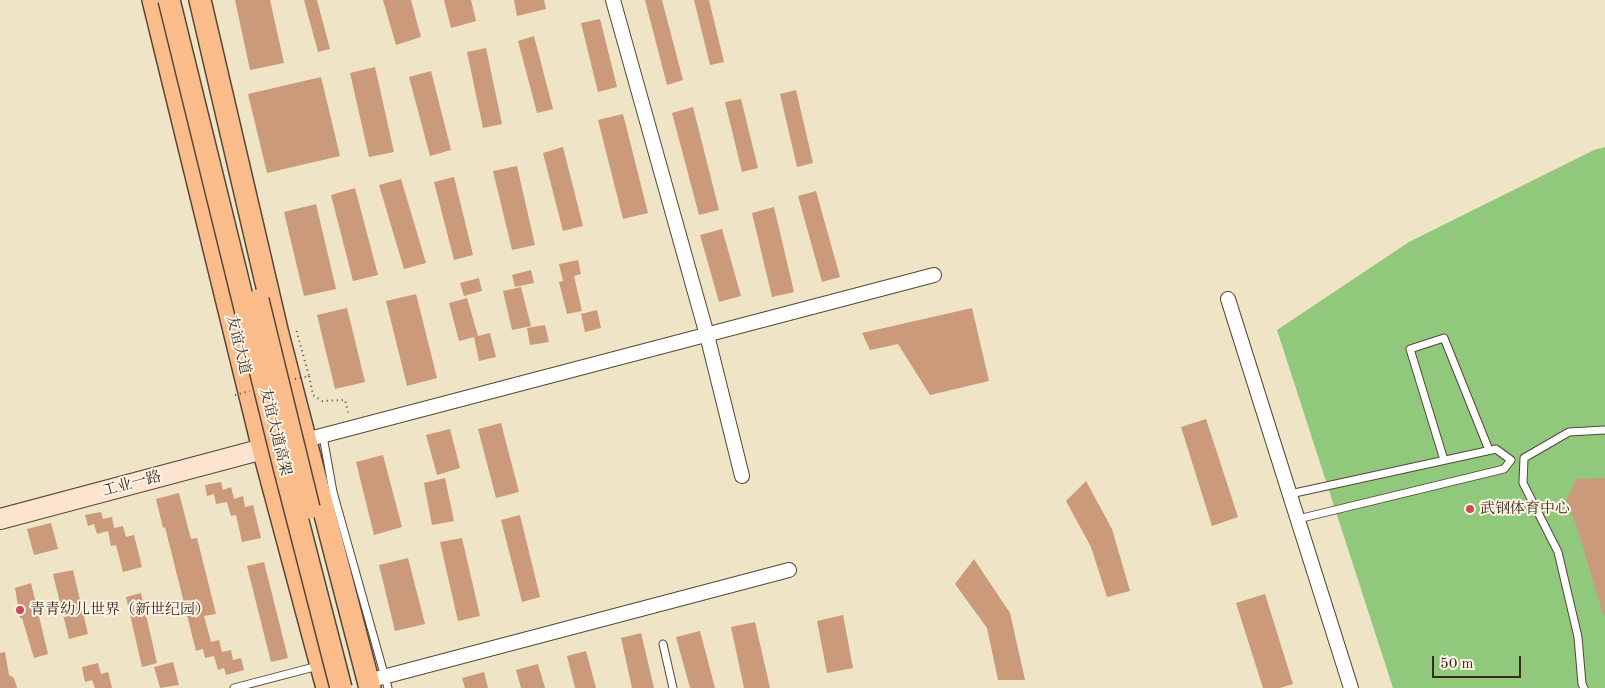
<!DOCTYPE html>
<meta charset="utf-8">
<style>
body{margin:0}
#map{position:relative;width:1605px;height:688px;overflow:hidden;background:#efe4c5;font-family:"Old Standard TT",serif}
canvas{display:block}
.scale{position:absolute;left:1432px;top:656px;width:89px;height:22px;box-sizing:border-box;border:2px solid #3b2a1e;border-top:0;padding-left:6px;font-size:15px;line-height:18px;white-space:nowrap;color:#3b2a1e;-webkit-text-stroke:4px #fcf5e5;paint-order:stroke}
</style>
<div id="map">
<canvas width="1605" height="688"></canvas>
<div class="scale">50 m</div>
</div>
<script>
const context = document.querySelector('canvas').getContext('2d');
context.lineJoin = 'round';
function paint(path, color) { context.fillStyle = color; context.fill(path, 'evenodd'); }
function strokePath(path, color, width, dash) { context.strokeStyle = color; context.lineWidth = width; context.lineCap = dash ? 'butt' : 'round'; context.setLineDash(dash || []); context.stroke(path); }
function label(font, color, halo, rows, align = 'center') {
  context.font = font + ' "Old Standard TT","Noto Serif SC",serif'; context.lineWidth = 4; context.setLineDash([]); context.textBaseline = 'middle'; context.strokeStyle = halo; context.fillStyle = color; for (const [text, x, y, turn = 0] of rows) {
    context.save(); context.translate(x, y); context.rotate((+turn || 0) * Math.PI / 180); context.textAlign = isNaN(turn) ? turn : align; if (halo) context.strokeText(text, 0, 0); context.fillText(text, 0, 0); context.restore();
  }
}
paint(new Path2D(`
 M1605,147V688H1393L1277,330L1409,242L1594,150Z`), '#91c97c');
paint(new Path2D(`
 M235,0H270L284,63L250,70Z
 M304,0H317L330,49L318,52Z
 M383,0H411L421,37L396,45Z
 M444,0H471L476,21L451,28Z
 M514,0H544L546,9L517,16Z
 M645,0H662L683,80L667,85Z
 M694,0H709L724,62L710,65Z
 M600,19L617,87L598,92L581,23Z
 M534,36L553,109L537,113L518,41Z
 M486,48L502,124L483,128L467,52Z
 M375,67L394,152L369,157L350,73Z
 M431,71L451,150L430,156L409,77Z
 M321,77L340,156L267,173L248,94Z
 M796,90L813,163L797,167L780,94Z
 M741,99L758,168L742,172L725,102Z
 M693,107L719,210L699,215L672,113Z
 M623,114L648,213L623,219L598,120Z
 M563,147L583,226L563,231L543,153Z
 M517,166L535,245L512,250L493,171Z
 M454,177L473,255L454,260L434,182Z
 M401,179L426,263L404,269L379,185Z
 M355,188L378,275L353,281L331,195Z
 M816,191L840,277L822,282L798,196Z
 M316,204L336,289L304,296L284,212Z
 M774,207L794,292L772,297L752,213Z
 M722,229L741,296L719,302L700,235Z
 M578,260L581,274L574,276L582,311L567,314L559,282L563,281L559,264Z
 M531,270L534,283L515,287L512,275Z
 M479,278L482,291L464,296L460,283Z
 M521,287L531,326L512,330L503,291Z
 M416,294L437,378L407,386L386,301Z
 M467,298L478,336L459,341L449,303Z
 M347,308L365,382L335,389L317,315Z
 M972,308L989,381L930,395L898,344L870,350L862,333Z
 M597,310L601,328L585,332L581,314Z
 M545,325L549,342L530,345L527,328Z
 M490,333L496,357L479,361L474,337Z
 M1206,419L1238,517L1212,526L1181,427Z
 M501,423L519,492L496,498L478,429Z
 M450,429L460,468L437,475L426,435Z
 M383,455L402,527L374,535L356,462Z
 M445,478L454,521L432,525L424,483Z
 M1605,478V614H1603L1576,524L1566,501L1576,479Z
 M1086,481L1112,529L1130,591L1107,597L1091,547L1066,501Z
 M221,482L223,490L231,487L234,499L243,496L245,507L253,505L261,538L242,542L236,515L231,516L227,502L216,504L214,494L207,496L205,485Z
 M179,493L191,539L197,538L216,614L204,616L211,642L219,640L222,652L231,650L233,660L241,658L244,670L226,675L224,668L218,670L214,656L205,658L203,649L196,651L165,527L163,528L156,499Z
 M101,512L103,519L112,517L114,528L123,526L126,537L134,535L142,567L123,572L116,545L111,546L108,531L97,534L94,524L88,526L85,515Z
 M520,515L540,597L522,602L501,520Z
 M51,523L58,549L34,555L27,529Z
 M462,538L480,616L458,621L440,542Z
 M408,558L425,624L395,631L379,565Z
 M974,559L1010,613L1025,680H998L987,628L955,584Z
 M264,562L288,658L271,662L247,566Z
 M73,570L88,634L69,639L53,574Z
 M31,583L48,654L34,658L22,618H20L15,588Z
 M141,593L157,663L142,667L126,597Z
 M1265,594L1293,684L1280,688H1263L1236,603Z
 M843,615L853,668L827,673L817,621Z
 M755,622L770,688H744L731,627Z
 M700,631L715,688H690L676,637Z
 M641,633L654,688H632L621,638Z
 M586,651L596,688H575L567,656Z
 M5,652L9,675L14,678L17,688H0V653Z
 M173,662L179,685L160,688L154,667Z
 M98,663L101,674L108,672L112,688H95L92,680L85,682L82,667Z
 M538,664L545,688H521L516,670Z
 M484,672L488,688H465L462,678Z`), '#ca9a7b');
const lane = new Path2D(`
 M323,436L333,492L388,688
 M1444,460L1410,349L1444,338L1489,450
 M1290,494L1496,449L1511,460L1504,469L1298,519
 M663,644L673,688
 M234,688L318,666
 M1584,688L1582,684L1578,637L1558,552L1523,483L1524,458L1569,432L1605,430`);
const street = new Path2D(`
 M613,0L707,335L742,476
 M1228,299L1351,688
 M298,442L934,275
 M368,681L789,570`);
const secondary = new Path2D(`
 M0,519L263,449`);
const primary = new Path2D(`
 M153,0L263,449L327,688
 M200,0L278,334L370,688`);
strokePath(lane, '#564637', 9);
strokePath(street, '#564637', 16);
strokePath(secondary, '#564637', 22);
strokePath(primary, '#564637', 24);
strokePath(new Path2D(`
 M309,376L313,395L322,401L345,400L349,416`), '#564637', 2, [1, 4]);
strokePath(lane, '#fff', 7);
strokePath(street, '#fff', 14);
strokePath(secondary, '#fde4d0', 20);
strokePath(primary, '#f9bc8a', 21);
const primaryBridge = new Path2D(`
 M169,0L283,463L341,688
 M258,300L309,508`);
strokePath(primaryBridge, '#564637', 24, []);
strokePath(new Path2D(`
 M295,379L309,376L296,329
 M235,395L250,391`), '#564637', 2, [1, 4]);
strokePath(primaryBridge, '#f9bc8a', 21);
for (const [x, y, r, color] of [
 [1470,509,5,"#d1495b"],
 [20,610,5,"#d1495b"]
]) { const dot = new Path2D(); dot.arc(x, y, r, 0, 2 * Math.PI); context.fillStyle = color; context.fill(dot); strokePath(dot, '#fcf5e5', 2); }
label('15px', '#3b2a1e', '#fcf5e5', [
 ["友谊大道",238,345,76],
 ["友谊大道高架",275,432,76],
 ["工业一路",132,484,-15]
]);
label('15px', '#3b2a1e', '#fcf5e5', [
 ["武钢体育中心",1480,509],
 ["青青幼儿世界（新世纪园）",30,610]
], 'left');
</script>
